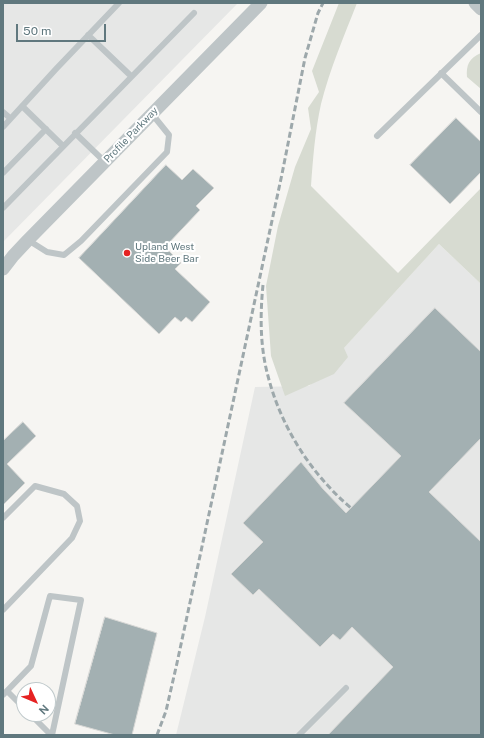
<!DOCTYPE html>
<style>
body{margin:0}
#map{position:relative;width:484px;height:738px;overflow:hidden;background:#f6f5f2;font-family:"Public Sans",sans-serif}
canvas{display:block}
.frame{position:absolute;inset:0;border:4px solid #60787e;pointer-events:none}
.north{position:absolute;left:16px;top:682px;width:40px;height:40px;box-sizing:border-box;background:#fff;border:1px solid #bfc9cb;border-radius:50%;rotate:134deg;font-size:11px;font-weight:700;line-height:16px;text-align:center;color:#60787e}
.north::after{content:'';display:block;margin:auto;width:14px;height:18px;background:#e62222;clip-path:polygon(50% 0,100% 100%,50% 72%,0 100%)}
.scale{position:absolute;left:16px;top:24px;width:90px;height:18px;box-sizing:border-box;border:2px solid #60787e;border-top:0;padding-left:5px;font-size:12px;line-height:14px;white-space:nowrap;color:#60787e;-webkit-text-stroke:3px #fff;paint-order:stroke}
</style>
<div id="map">
<canvas width="484" height="738"></canvas>
<div class="frame"></div>
<div class="north">N</div>
<div class="scale">50 m</div>
</div>
<script>
const context = document.querySelector('canvas').getContext('2d');
context.lineJoin = 'round';
function paint(path, color) { context.fillStyle = color; context.fill(path, 'evenodd'); }
function strokePath(path, color, width, dash) { context.strokeStyle = color; context.lineWidth = width; context.lineCap = dash ? 'butt' : 'round'; context.setLineDash(dash || []); context.stroke(path); }
function label(font, color, halo, rows, align = 'center') {
  context.font = font + ' "Public Sans",sans-serif'; context.lineWidth = 4; context.setLineDash([]); context.textBaseline = 'middle'; context.strokeStyle = halo; context.fillStyle = color; for (const [text, x, y, turn = 0] of rows) {
    context.save(); context.translate(x, y); context.rotate((+turn || 0) * Math.PI / 180); context.textAlign = isNaN(turn) ? turn : align; if (halo) context.strokeText(text, 0, 0); context.fillText(text, 0, 0); context.restore();
  }
}
paint(new Path2D(`
 M3,3H238L3,242Z
 M439,244L481,284V735H176L205,617L255,387L309,386Z`), '#e6e7e6');
paint(new Path2D(`
 M339,3H357C344,36 330,69 321,104C315,131 313,159 311,186L398,273L481,188V284L439,244L344,348L348,357L334,374L285,396L271,356L266,286L278,226L295,167L311,129L308,108L319,92L312,71Z
 M481,53V89L467,77C466,65 469,58 481,53Z`), '#d7dbd1');
const building = new Path2D(`
 M456,118L481,142V172L450,204L410,165Z
 M166,165L182,180L193,169L214,188L196,206L200,210L165,247L181,263L175,269L210,302L192,322L186,317L181,322L175,317L159,334L79,258Z
 M435,308L481,352V438L429,492L481,542V735H328L393,667L352,627L340,640L333,634L320,647L259,589L253,595L231,574L263,542L243,523L301,462L323,489L346,513L401,456L344,403Z
 M23,422L36,436L7,464L25,483L3,505V441Z
 M105,617L157,633L132,735H115L75,724Z`);
paint(building, '#a3b0b2');
strokePath(building, '#d7d7d5', 1);
strokePath(new Path2D(`
 M88,35L131,76
 M441,73L481,112
 M22,106L63,146
 M3,112L10,118
 M3,127L56,69L119,3
 M75,133L105,162
 M377,136L481,35
 M3,173L46,129
 M3,208L194,13
 M28,240L47,252L64,255L81,241L167,152L169,135L152,114
 M3,518L35,486L64,494L77,506L80,521L72,538L3,610
 M7,691L24,708
 M3,695L31,666L50,596L81,600L52,735
 M30,714L51,735
 M299,735L346,688`), '#bec5c7', 6);
strokePath(new Path2D(`
 M475,3L481,9
 M3,269L13,256L28,240L261,3`), '#bec5c7', 13);
strokePath(new Path2D(`
 M263,285C260,315 260,347 268,376C281,427 311,474 351,508
 M157,735L166,711L177,663L282,174L305,58L318,13L323,3`), '#9da8ab', 3, [6, 3]);
for (const [x, y, r, color] of [
 [127,253,4,"#e62222"]
]) { const dot = new Path2D(); dot.arc(x, y, r, 0, 2 * Math.PI); context.fillStyle = color; context.fill(dot); strokePath(dot, '#fff', 1.5); }
label('10px', '#60787e', '#fff', [
 ["Profile Parkway",131,135,-46]
]);
label('10px', '#60787e', '#fff', [
 ["Upland West",135,247],
 ["Side Beer Bar",135,259]
], 'left');
</script>
